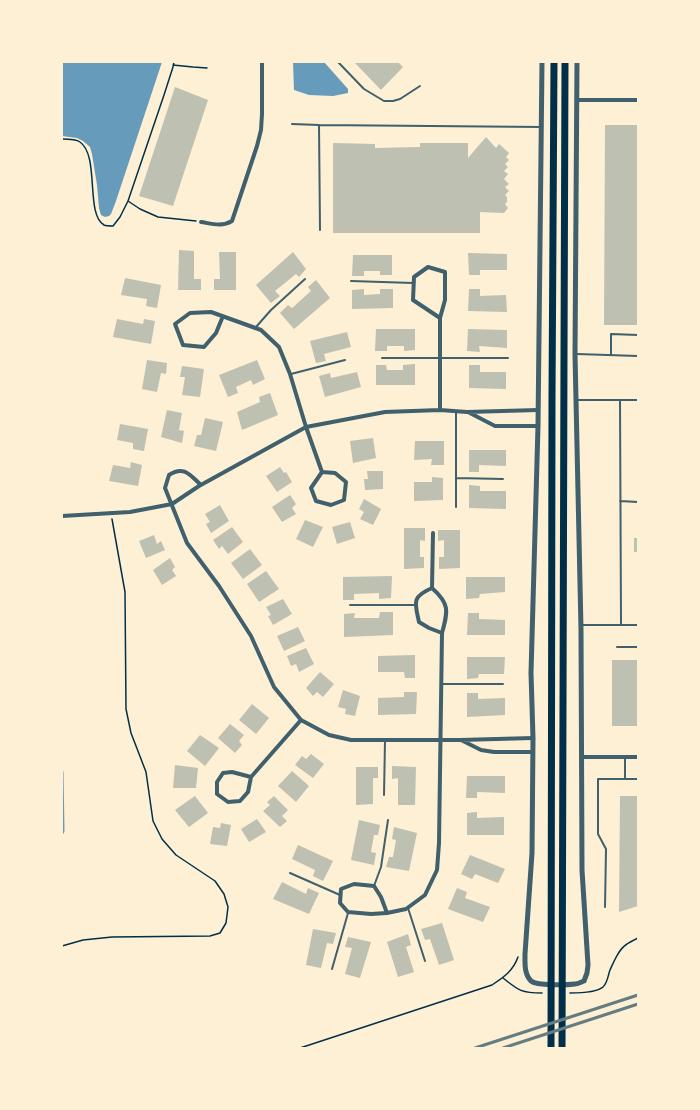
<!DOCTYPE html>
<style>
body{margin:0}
#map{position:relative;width:700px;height:1110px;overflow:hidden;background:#fdf0d5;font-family:Ubuntu,sans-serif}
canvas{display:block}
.frame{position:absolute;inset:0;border:63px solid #fdf0d5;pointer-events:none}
</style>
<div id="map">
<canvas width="700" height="1110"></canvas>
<div class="frame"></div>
</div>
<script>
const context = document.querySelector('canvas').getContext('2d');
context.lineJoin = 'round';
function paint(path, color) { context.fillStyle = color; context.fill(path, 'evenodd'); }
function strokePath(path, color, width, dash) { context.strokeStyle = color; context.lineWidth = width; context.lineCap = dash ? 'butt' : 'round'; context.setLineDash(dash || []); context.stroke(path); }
paint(new Path2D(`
 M62,62H162L116,201L111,214L109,216L105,217L101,215L99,208L97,185L92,154L90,147L83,141L77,138L62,136Z
 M293,62H324L348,89V93L333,96L309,95L294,90Z`), '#669bbc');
strokePath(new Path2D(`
 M62,772L63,831L62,833`), '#669bbc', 3);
paint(new Path2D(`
 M354,62H398L403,67L381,90Z
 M175,87L208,100L173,206L139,196Z
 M605,125H638V325H604Z
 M486,137L496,148L499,144L509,153L506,157L509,160L505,164L508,167L504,171L508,174L504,179L509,184L505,187L509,191L505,195L507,197V202L505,204L508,208L504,213L480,212V233H333V143L375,144V148L420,147V143H468V158Z
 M179,250L194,251V279H201V290H178Z
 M219,252H236V290H214V279H220Z
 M293,252L306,269L299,277L296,274L275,291L280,296L271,303L256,285Z
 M468,253L507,254V270H480V275H469Z
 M353,255H392V275H380V271H364V276H352Z
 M125,278L161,285L157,308L146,306L147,299L121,295Z
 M316,280L330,298L294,329L280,313L288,305L292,308L311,291L308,287Z
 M364,289V295L380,294V289H393V308L352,309V290Z
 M469,289H480V296L506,295L507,312L468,311Z
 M117,319L143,324L144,319L155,321L151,344L113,337Z
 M376,329H415V350L404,351V346H387V351H375Z
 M468,329L507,330V348L479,346L480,352L467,351Z
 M347,332L351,347L324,354L326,361L316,363L310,341Z
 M147,360L167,363L166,374L161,373L157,392L142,389Z
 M257,360L265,379L253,385L251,380L236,387L238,393L228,397L219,375Z
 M415,364V385H376V365H386L387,370H403V365Z
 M469,365H480V372H506V389L469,388Z
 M182,366L204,369L200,397L182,395L185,377H180Z
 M357,372L361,387L325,397L319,376L330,373L331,378Z
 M270,393L278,415L242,430L237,412L260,402L259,397Z
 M167,410L182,413L179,430L184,431L182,443L161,437Z
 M205,418L223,422L216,451L194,446L197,435H201Z
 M120,424L148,429L144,451L133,449V443L117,440Z
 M373,438L376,458L353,463L350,441Z
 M415,441H444V465H431L432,459L414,460Z
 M469,450H506V466L479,465V472H469Z
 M131,462L142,465L138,486L109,481L113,465L130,468Z
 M280,467L284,473L286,472L292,482L277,492L266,476Z
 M367,471H383V489L365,490L364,479H368Z
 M432,477L443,478V500L414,501V482H432Z
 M469,485L480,486V491H506V509L469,508Z
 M290,495L296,504L292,508L296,514L282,522L272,507Z
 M364,499L381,509L373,525L360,519L364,512L359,509Z
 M220,505L229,521L211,533L206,524L210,522L205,514Z
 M305,520L323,527L313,547L296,539Z
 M350,522L355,538L337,544L332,527Z
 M232,527L243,542L228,554L222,546L219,549L213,540Z
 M404,528H425V541L420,540V557H424V568L404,569Z
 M438,530H460V568L439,569V557H444V540L438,541Z
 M154,535L157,544L161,541L165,550L146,558L139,541Z
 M634,538H638V552H634Z
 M250,549L262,565L243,579L231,563Z
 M170,558L175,567L172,570L176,576L162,585L153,570Z
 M266,571L279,589L259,602L247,584Z
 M392,576L391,598L379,599V593L354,594V600H343V577Z
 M466,577H505V592L480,594L479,598L466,599Z
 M283,599L292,614L273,625L268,616L271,615L266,607Z
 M380,612H393V635L344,637V614L355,613L354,618H379Z
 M468,613H479V619L505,620V635H467Z
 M298,627L305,641L284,651L277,636Z
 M306,648L314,664L299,672L296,664L291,666L287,656Z
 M415,655V678H405L404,672H378V656Z
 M467,657H505L504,674H479L478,678L467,679Z
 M612,660H638V726H612Z
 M320,672L334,684L323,697L317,692L313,696L306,688Z
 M343,690L360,696L355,716L345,714L346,709L338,707Z
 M404,692H417L416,714L378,715V698L404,697Z
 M467,693H478V699L505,698V715L467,717Z
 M252,704L269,718L256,734L239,720Z
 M230,724L244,735L239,741L242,745L235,753L218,738Z
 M200,735L219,748L205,766L187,751Z
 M311,754L324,764L313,778L295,765L302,756L306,759Z
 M175,765L198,768L196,788H173Z
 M392,766L416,767L415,805H398V778L392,779Z
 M356,767H378V778H373V804L356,805Z
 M292,771L309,786L296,802L278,786Z
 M467,776H505V793L477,792V798H466Z
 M195,796L208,813L189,827L175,810Z
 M274,796L288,810L282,816L287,821L280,827L263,811L270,805L267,802Z
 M620,796H638V906L619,912Z
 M477,812V818L504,817V835H467V813Z
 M257,819L266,832L249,842L241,829Z
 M359,820L380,825L378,835H374L371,852L376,853L374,865L351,860Z
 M221,823L231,825L227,846L210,844L213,827L220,828Z
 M394,827L417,833L409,871L386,867L389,857H393L396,840L392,839Z
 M298,845L333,861L323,881L313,876L315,870L292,859Z
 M470,855L505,869L498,883L475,874L472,879L461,874Z
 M282,882L306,894L308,888L319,893L309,914L273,899Z
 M457,888L467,892L465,898L490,907L483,922L448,909Z
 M442,923L454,960L439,965L430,939L425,940L421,929Z
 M313,929L336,933L333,944L327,943L321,968L306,965Z
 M408,934L411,945L406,947L414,972L398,977L387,942Z
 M348,937L371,942L360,978L345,974L352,948L345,947Z`), '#bec0b2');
strokePath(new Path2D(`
 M173,65L193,67L207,68
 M62,139C67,139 76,139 80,142C100,156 85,214 104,225C106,226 110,226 113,226L120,217L128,201L164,95L173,67L174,62
 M128,201L140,209L158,217L196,221
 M62,946L83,940L112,937L210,936L220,933L226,923L228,907L224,894L215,881L176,855L162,839L153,821L146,772L131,733L126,709L125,592L112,519
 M503,978C519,991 522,993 542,993
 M570,993C579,993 596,993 603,987C608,982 608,975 610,970C614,961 619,949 627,944C630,942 634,940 638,938
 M300,1048L492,985C504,977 513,971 518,957`), '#003049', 1.5);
strokePath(new Path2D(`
 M338,62L364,89L384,101H393L400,99L420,86
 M292,124L319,125
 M320,230L319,125L541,127
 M351,281L413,283
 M256,327L271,310L305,279
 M577,354L638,356
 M611,355V334L638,335
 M382,358H508
 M291,374L345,360
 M577,400H638
 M620,400L621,625
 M456,478L503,479
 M620,501L638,502
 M456,507V411
 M350,605H415
 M581,625H638
 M617,647H638
 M442,684H503
 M625,757V779H638
 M384,795L385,741
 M290,873L340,895
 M374,886L381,867L388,820
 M605,907L606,849L598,834V779H625
 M408,908L425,961
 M332,969L348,913`), '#3f606c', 2);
strokePath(new Path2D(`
 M577,100H638
 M201,222C213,224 222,227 232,221L257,146L261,130L262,114V62
 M223,316L216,333L204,347L183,345L175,324L190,313L211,312L261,330L279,347L290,374L306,427L322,472
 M440,410V318L445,300V272L428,267L414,277L413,300L440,318
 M468,412L495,426H538
 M322,472L335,473L346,482L344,500L331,505L316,501L311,488Z
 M201,485C190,475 184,465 169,475L165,488L187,543L219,586L251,636L274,687L301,720L329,735L351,740H460L533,738
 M62,516L130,512L172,504L199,486L306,427L385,412L440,410L467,412L538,410
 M432,588C411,597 415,603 419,622L429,628L442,633
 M461,740L481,750L494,752H533
 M581,757H638
 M251,777L232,772L223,773L217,782V794L228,802L240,801L248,792L251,777L301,720
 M387,913L381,897L374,886L354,884L341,889L340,903L348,912L371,914L387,913L406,909L425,895L437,870L439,843L442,633C448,611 450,604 432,588L433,533`), '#3f606c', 4);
strokePath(new Path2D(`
 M542,62L538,426L531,673L533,738L532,853L525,954C525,963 524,974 531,981C537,986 567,985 575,984C578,984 581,982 584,981L587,973L588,965L582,870L581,629L575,354L577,62`), '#3f606c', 5);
strokePath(new Path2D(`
 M551,1048L552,397L554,62
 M562,1048L564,354L565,62`), '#003049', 7);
strokePath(new Path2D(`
 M475,1048L638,995
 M503,1048L638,1004`), '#657d81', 3);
</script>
